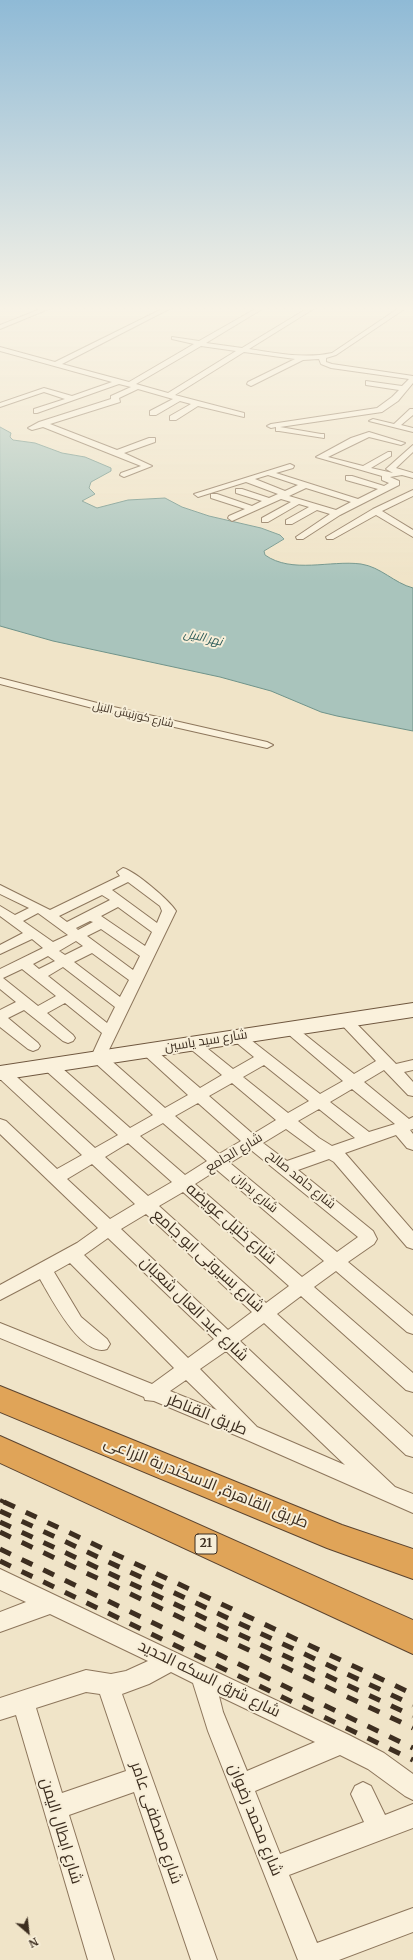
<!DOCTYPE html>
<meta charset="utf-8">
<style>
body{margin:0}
#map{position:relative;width:413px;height:1960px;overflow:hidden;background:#f0e4c8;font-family:Merriweather,serif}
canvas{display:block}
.north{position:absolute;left:8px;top:1912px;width:40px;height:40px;-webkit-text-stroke:3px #f7eed8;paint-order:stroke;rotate:152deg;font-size:11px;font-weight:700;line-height:16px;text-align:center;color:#3d2e20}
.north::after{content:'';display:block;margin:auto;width:14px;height:18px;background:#3d2e20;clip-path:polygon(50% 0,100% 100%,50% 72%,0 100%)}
</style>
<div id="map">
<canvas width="413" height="1960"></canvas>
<div class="north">N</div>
</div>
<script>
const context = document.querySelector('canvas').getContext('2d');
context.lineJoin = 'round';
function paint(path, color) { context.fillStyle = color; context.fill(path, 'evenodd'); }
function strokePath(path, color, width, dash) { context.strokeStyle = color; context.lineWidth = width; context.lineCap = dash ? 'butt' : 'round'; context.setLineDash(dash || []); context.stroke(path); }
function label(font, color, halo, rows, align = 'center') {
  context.font = font + ' Merriweather,Cairo,serif'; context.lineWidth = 4; context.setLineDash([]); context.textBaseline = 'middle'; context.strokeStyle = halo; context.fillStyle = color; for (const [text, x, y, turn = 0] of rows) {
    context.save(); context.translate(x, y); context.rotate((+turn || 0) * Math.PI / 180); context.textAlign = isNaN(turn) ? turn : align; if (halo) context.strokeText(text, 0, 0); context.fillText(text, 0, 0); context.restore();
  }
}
const water = new Path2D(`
 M0,427L11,433L10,437L13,440L35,443L62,453L85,457L111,468V471L91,482L89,488L95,494L82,501L97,508L128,500L165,498L182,507L209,516L261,528L280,535L284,539L264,551L265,555C292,574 330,560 361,564C381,567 394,583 413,588V731L337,716L321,712L271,691L220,677L53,641L0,626Z`);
paint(water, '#a9c4bc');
strokePath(water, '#6f938a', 1);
const street = new Path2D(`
 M43,308H51L0,329V325Z
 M164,308H171L62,364L129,382L194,344L172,339V337L199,341L257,308H264L206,343L242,348L308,308H315L249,349C276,353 304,359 332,353L399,308H406L336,355L326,358V362L332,364L413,376V383L398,401L382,412L280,427L321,434H324V438L279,431H276V427L271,428L267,426L271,424L377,408L392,397L399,390L366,385V381L402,386L409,379L331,368L321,364L319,359L303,360L251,386L247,384L248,382L295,359L244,352L175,395L244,413V417L198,406L176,420H170V416L191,404L180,401L156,415H150V411L173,399L138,389L119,398L120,402L50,424L117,450L149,438H155V442L124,453L152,466L124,477L120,475L121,473L141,466L43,427L32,430L28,428L39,422L111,399V396L131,387L119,384L37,413H34V409L65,399L44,392L0,407V403L44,388L72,396L112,382L0,351V347L55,362ZM201,346L236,351L168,393L136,384Z
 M410,409H413V415L401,425L413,428V432L369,421L373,419L394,424Z
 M369,432L405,443L401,445L369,437L328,457L363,466L388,452H391V456L371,468L393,473L386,469L413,445V452L396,468L413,473V478L402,475L390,477L399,481V485L340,515L303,539H297L296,537L330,514L317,510L292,524H286V520L309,507L299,504L268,522H262V518L291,502L281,499L232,521L228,518L229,516L245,509L211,498V494H217L252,506L262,501L236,493V489H242L269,498L278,494L246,482L198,497L194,494L290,464L294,466L293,468L276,473L358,499L378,489L346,480V476H352L384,486L389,483L382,480V476L316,457L351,438ZM268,475L298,485L285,491L255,479ZM306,488L351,502L336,510L289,496Z
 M413,490V496L382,511L413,530V537L376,515L333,539H327L326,537L373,509Z
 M0,678L105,705L267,742L273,745L267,748L104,711L0,684Z
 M123,868C135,871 169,900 176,911L106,1056L165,1108L188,1095L142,1053L140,1050L142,1047L147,1045L152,1047L200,1088L222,1075L187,1046L185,1043L187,1040L192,1038L197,1040L233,1069L254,1057L232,1039L230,1036L232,1033L237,1031L242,1033L320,1094L343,1081L281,1028L283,1025L288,1023L293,1025L354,1074L376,1061L339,1022L337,1019L339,1016L344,1014L349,1016L396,1064L413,1060V1070L404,1072L413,1082V1096L408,1095L384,1070L364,1082L409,1119L413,1117V1129L410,1130L413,1134V1150L407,1148L396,1135L345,1153L413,1231V1249L407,1247L334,1162L329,1159L298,1170L373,1231L377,1239L374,1244L348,1262L413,1316V1334L407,1332L336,1271L314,1287L413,1373V1392L406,1390L301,1296L277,1314L413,1437V1457L406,1455L264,1323L240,1341L395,1487L413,1494V1513L247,1440L154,1401L145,1400L144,1397L0,1338V1323L152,1384L174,1368L70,1263L54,1272L81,1317L107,1339L110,1344L107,1349C82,1358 51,1298 40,1279L0,1300V1285L77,1243L98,1228L0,1134V1119L6,1121L57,1169L82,1155L0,1079V1067L7,1068L95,1148L118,1135L44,1069L42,1065L44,1061L49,1060L54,1061L130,1128L153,1115L93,1061L91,1057L102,1033L65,1003L47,1013L73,1035L75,1038L73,1041L68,1043L63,1041L24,1010L8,1018L38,1043L40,1046L38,1049L33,1051L28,1049L0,1027V1010L16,1002L0,989V969L43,948L32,939L0,954V945L23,933L0,916V906L15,915L29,908L0,894V885L50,910L120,876L117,872ZM128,882L160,906L162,911L157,923L112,890ZM102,895L110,900L67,922L59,916ZM118,907L152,932L145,946L101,916ZM38,913L68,935L53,942L23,921ZM90,921L93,922L78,930L76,928ZM101,929L140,956L133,970L87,936ZM76,941L83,946L65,955L59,951ZM92,953L129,980L120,997L74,962ZM48,956L55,961L39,969L33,964ZM63,967L115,1007L107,1023L48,976ZM22,969L56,996L38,1006L3,978ZM264,1065L309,1101L288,1113L243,1077ZM232,1083L276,1120L253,1134L209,1096ZM352,1089L395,1124L369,1132L330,1102ZM198,1103L241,1141L219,1154L175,1116ZM319,1109L355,1138L332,1146L319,1138L298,1121ZM163,1123L207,1161L185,1175L140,1136ZM286,1129L316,1151L287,1161L263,1143ZM128,1143L172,1182L148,1196L105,1157ZM251,1150L358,1237L337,1252L230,1163ZM92,1164L135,1204L110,1219L67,1179ZM217,1170L324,1261L302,1277L195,1184ZM183,1192L289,1286L266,1303L159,1206ZM146,1214L252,1312L228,1330L121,1229ZM108,1238L214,1339L188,1358L84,1255ZM226,1351L345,1465L257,1427L200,1369ZM186,1380L217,1410L170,1391Z
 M0,1569L349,1735L384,1753L413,1774V1800L405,1796L368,1769L340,1755L255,1791L280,1854L364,1822L351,1794L355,1786L363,1782L371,1786L385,1815L413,1804V1828L289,1875L317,1943L413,1908V1932L339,1960H298L208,1731L193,1683L171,1672L149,1684L122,1694L217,1960H191L134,1792L69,1815L114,1960H88L16,1715L0,1720V1698L86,1670L111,1674L126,1671L148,1661L50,1614L0,1632V1612L26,1602L0,1590ZM86,1692L100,1694L126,1771L62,1793L36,1708ZM219,1696L315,1742L247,1771L223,1712Z`);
const secondary = new Path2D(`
 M413,1003V1017L0,1080V1066Z`);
const highway = new Path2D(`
 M0,1386L342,1525L413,1549V1579L327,1548L0,1412Z
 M0,1436L413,1620V1654L0,1463Z`);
strokePath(street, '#8d765c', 2);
strokePath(secondary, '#6f573f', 2);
strokePath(highway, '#5b4430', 2);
paint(street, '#faf1dc');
paint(secondary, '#faf1dc');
paint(highway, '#e0a458');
strokePath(new Path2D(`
 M0,1500L6,1503`), '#3d2e20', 4, [9, 9]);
strokePath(new Path2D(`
 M4,1502L413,1694
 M0,1511L413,1705
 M0,1522L413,1716
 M0,1532L413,1728
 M0,1549L413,1748
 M0,1561L413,1760`), '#3d2e20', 5, [12, 12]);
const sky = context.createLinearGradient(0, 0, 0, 582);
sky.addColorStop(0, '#8fbad6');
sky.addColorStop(0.53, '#f8f3e6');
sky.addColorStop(1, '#f8f3e600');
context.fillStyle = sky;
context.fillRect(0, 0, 413, 582);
label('11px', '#3d2e20', '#f7eed8', [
 ["شارع كورنيش النيل",133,715,13]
]);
label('italic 12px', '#2f5d5a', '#f7eed8', [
 ["نهر النيل",203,638,13]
]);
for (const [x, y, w] of [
 [206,1544,22]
]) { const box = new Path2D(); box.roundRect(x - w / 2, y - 10, w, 20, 3); context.fillStyle = '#f7eed8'; context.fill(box); strokePath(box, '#3d2e20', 1); }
label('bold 12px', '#3d2e20', null, [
 ["21",206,1544]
]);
label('13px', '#3d2e20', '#f7eed8', [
 ["شارع سيد ياسين",206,1041,-9],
 ["شارع الجامع",234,1153,-31],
 ["شارع حامد صالح",301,1180,39],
 ["شارع بدران",255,1193,40]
]);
label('16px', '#3d2e20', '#f7eed8', [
 ["شارع خليل عويضه",231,1224,41],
 ["شارع بسيونى ابو جامع",208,1261,42],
 ["شارع عبد العال شعبان",194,1309,44],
 ["طريق القناطر",207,1415,22],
 ["طريق القاهرة, الاسكندرية الزراعى",206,1483,22],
 ["شارع شرق السكه الحديد",209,1679,26],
 ["شارع محمد رضوان",255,1820,68],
 ["شارع مصطفى عامر",156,1823,71],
 ["شارع ابطال اليمن",61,1831,73]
]);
</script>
